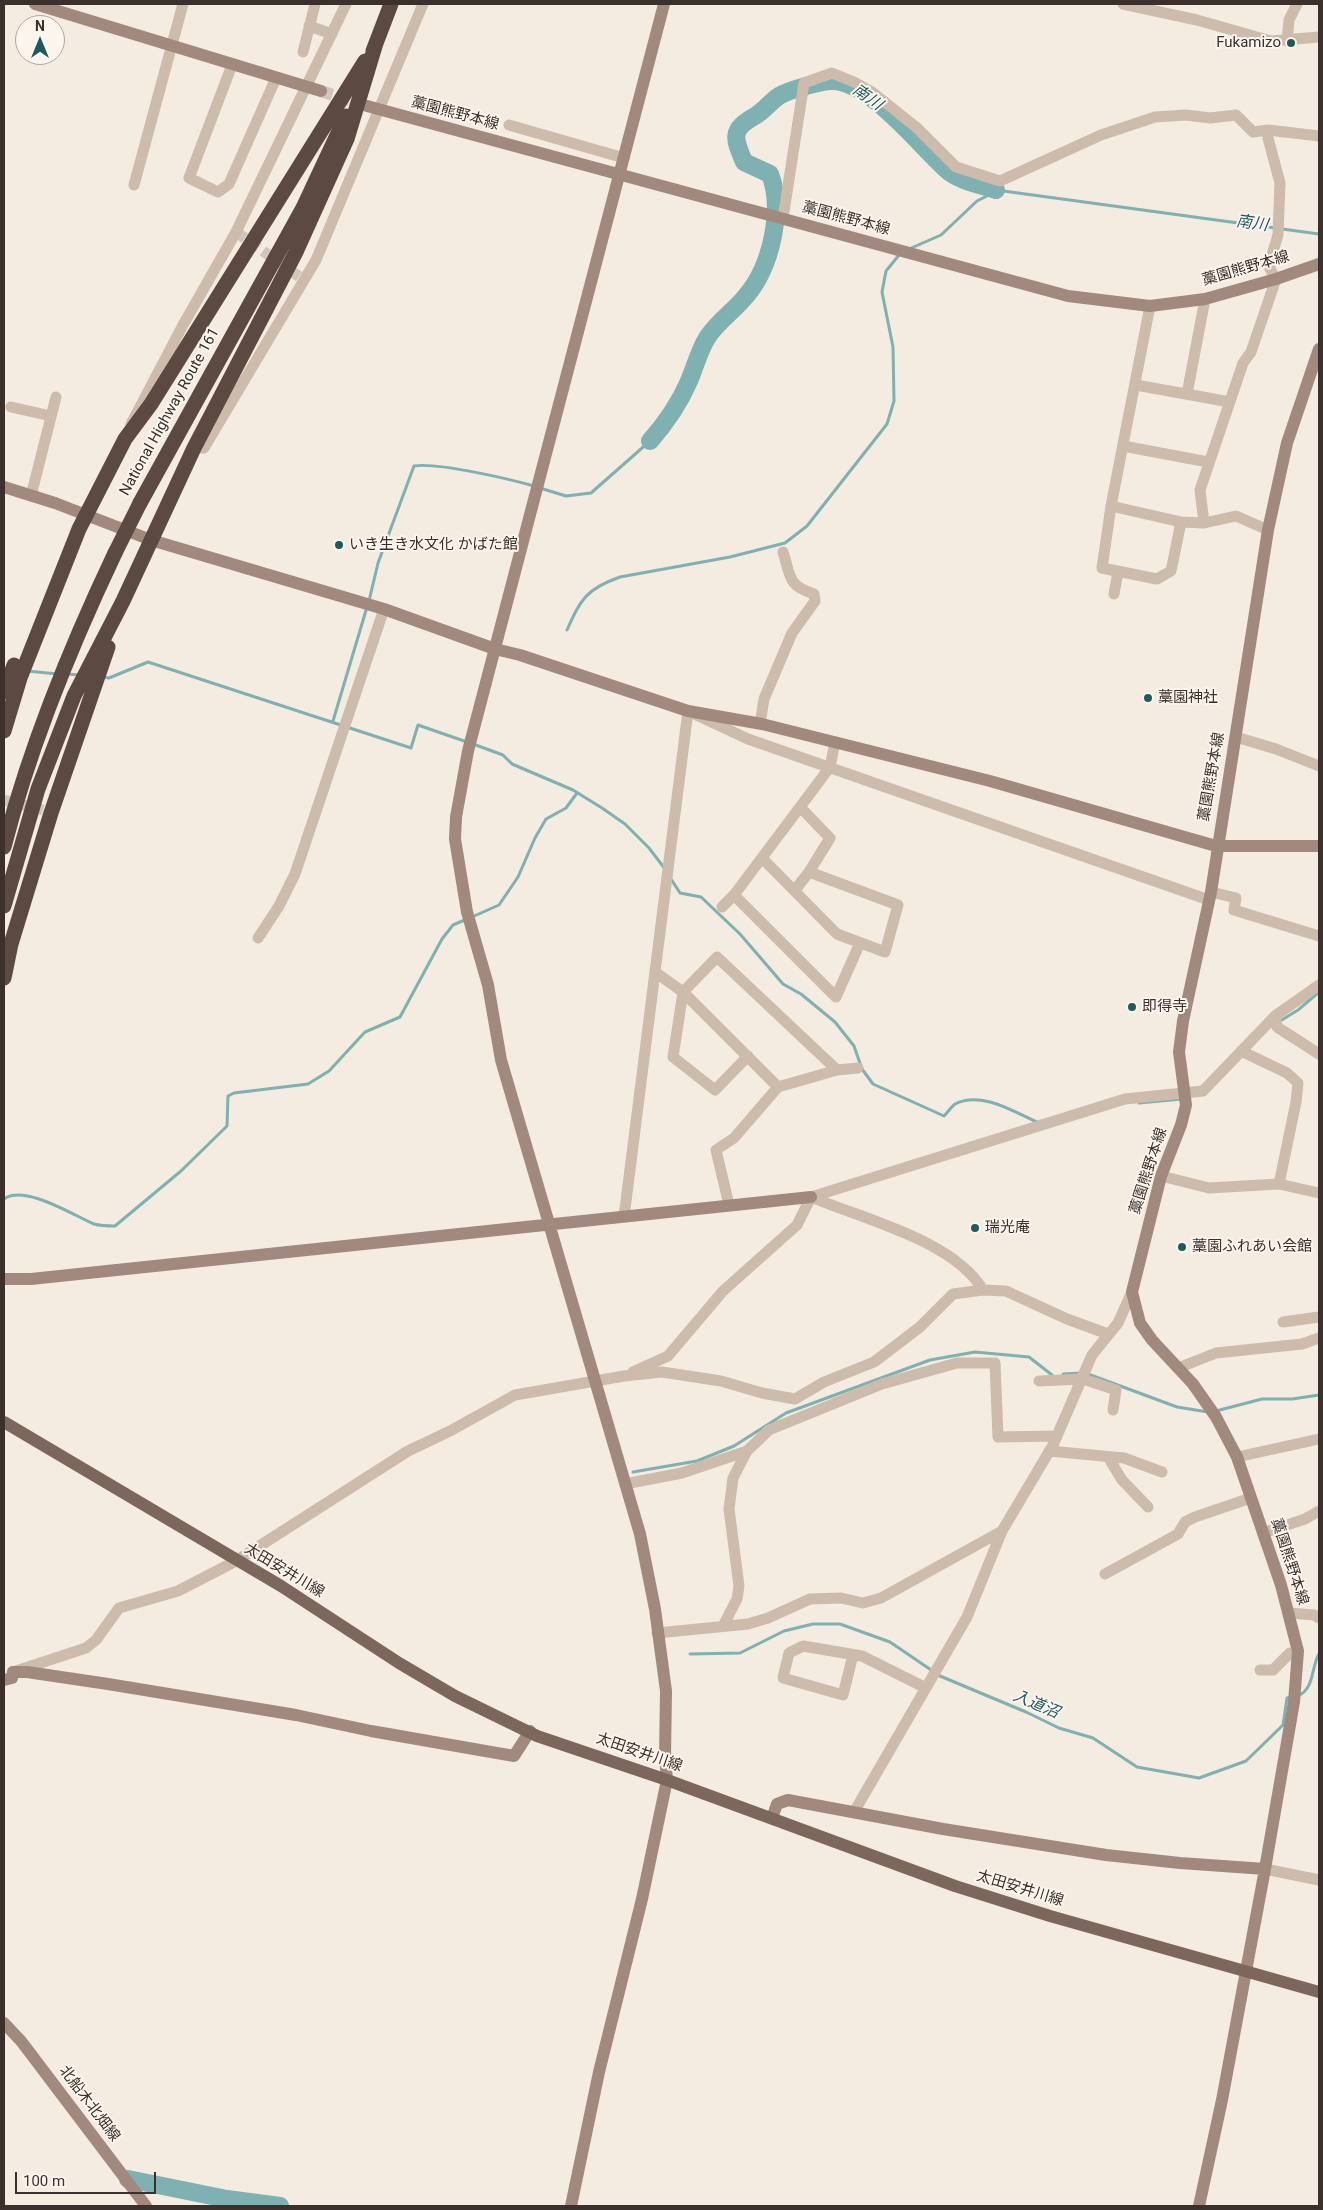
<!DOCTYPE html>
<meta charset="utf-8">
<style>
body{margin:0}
#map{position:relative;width:1323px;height:2210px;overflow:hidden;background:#f4ebe1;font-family:Roboto,sans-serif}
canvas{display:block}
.frame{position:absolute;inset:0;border:5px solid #3b302b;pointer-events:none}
.north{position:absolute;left:15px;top:15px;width:50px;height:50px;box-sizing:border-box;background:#fbf5ee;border:1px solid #aea6a0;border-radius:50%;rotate:0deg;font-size:14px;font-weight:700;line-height:20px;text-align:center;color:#3b302b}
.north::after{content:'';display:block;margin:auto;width:18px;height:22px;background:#1f5a5e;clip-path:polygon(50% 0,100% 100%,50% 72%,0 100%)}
.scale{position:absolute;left:15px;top:2172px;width:141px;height:22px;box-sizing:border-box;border:2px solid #3b302b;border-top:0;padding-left:6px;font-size:15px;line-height:18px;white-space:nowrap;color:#3b302b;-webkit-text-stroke:4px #fbf5ee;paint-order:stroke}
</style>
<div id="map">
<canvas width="1323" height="2210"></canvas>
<div class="frame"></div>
<div class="north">N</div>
<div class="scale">100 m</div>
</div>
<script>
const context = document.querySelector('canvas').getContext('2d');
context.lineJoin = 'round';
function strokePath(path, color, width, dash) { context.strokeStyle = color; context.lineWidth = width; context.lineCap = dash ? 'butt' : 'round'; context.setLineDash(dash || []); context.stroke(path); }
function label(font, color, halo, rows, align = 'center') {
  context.font = font + ' Roboto,"Noto Sans JP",sans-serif'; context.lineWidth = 4; context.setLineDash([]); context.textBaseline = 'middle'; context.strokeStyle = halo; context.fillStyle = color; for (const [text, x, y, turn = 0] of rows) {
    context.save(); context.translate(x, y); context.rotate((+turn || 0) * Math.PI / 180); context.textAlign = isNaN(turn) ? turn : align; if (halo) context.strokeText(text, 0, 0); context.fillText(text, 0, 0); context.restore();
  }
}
strokePath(new Path2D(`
 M909,249L941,235L977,201L993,193L996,190L1319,234
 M540,488L566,496L591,493L650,441
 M369,601L378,563L414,466C437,462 509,479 534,486
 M567,630C581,599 586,589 620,577L730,557L785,543L807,526L887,424L894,401L893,347L882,292L886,271L899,255
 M27,671L58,674
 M67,674L80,675
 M102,677L109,678L148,662L411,748L418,725L467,742
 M333,721L367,607
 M473,744L503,755L512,764L573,790L602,808L625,824L649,848L665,869
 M671,879L680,893L701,897L740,934L783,984L801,994L835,1022L854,1046L862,1069L873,1084L944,1116C947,1113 951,1107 955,1104C981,1090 1016,1113 1039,1123
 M472,917L499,905L518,877L535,838L546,819L566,808L577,793
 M1280,1021L1298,1010L1319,992
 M1139,1103L1182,1099
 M4,1199C24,1184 73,1215 94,1224C101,1226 112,1226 115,1226L181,1171L227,1126L228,1096L234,1093L308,1084L329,1071L365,1032L400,1017L442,939L453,925L467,919
 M1063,1374L1082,1373
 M1088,1374L1177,1407L1208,1412
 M1216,1411L1262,1399H1292L1319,1395
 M633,1472L697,1461L734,1446L786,1413L930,1360L975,1352L1029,1357L1052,1375
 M690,1654L740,1653L784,1631L813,1624H840L890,1642L940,1676L1026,1712L1059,1728L1093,1738L1137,1767L1199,1778L1246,1761L1283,1725L1287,1698L1291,1697
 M1298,1696C1315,1688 1311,1667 1319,1654`), '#7fb0b2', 3);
strokePath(new Path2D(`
 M650,441C665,424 680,402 689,381C695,367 699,351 707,338C717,322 734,311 746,296C771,267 784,210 770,174L744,162C734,138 730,130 755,116C764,111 770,102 779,96C789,90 818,82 830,81C868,78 923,150 949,172C960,181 982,185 996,190
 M128,2179L227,2199L280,2206`), '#7fb0b2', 18);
strokePath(new Path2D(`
 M236,232L304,280
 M4,800L43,810`), '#cfc6bd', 11, [11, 5.5]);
strokePath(new Path2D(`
 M321,91L367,106`), '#cfc6bd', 12, [12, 6]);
strokePath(new Path2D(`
 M1123,4L1197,20L1271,41L1319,37
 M309,26L332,34
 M1287,41L1289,20L1297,4
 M303,52L315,4
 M232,65L189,178L218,192L229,184L276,78
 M509,125L624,158
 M134,185L183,4
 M783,218L804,83L832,73L854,82L872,92L916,127L956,167L1000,181L1101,135L1155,117L1186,115L1210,118L1236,115L1253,132L1268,130L1319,136
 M1150,306L1111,506L1102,568L1157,579L1171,571L1181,522
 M1136,385L1230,402
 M1187,394L1205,299
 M11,407L51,416
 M131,424L183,325L236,232L346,4
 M1123,446L1208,462
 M194,448H204L316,260L423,4
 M31,496L56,397
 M1111,506L1181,522L1204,523L1236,516L1268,530
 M1204,523L1200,490L1243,363L1251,352L1276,279L1270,269V261L1278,235L1280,183L1268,138V130
 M1114,594L1118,572
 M760,724L764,699L792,633L815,601L814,594C787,585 791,577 783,552
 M1236,737L1276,749L1319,766
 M835,742L830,767L734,895L836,997L860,943
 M762,858L837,934L885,952L898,905L809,872
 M795,890L809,872L830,838L800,807
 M1211,892L1236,898L1234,910L1319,936
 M722,907L734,895
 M258,938L279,906L295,874L384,609
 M655,972L683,992L778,1087
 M1275,1016L1277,1027L1319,1054
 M1241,1051L1287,1073L1298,1083L1296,1102L1279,1184
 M748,1056L715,1090L673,1057L683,992L717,957L837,1070
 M1161,1176L1209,1188L1279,1184L1319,1193
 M811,1197C863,1219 953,1240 983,1290
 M729,1205L716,1150L734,1138L778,1087L837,1070L858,1068
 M624,1217L688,711L748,739L1209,900
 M1283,1322L1319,1317
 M1178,1368L1216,1353L1302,1344L1319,1338
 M633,1372L668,1356L723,1291L797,1225L811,1197L1125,1099L1203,1091L1275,1016L1319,985
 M1039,1381L1083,1379L1116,1390L1113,1410
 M1049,1451L1124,1458L1162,1472
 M1108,1457L1122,1480L1148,1507
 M1237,1457L1319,1439
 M625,1484L682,1473L747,1451
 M1263,1533L1305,1519L1319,1511
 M1105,1574L1178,1534L1185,1522L1195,1517L1251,1498
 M1289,1613L1314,1615L1319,1618
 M723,1626L737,1599L739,1586L729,1509L733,1478L747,1451L769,1430L882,1384L957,1363H995L998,1437L1057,1436
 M657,1633L748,1624L768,1618L810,1599L841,1598L863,1603L881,1598L1002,1531
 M853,1655L843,1695L783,1678L789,1653L803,1646L862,1656L926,1688
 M1260,1670H1273L1290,1653L1298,1651
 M16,1671L86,1648L96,1640L119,1608L178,1591L236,1561L408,1451L450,1431L515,1395L624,1376L662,1372L721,1381L762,1393L795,1399L824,1382L874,1362L920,1327L953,1294L983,1290L1006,1291L1067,1319L1108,1334
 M854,1812L967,1617L1002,1531L1053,1445L1092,1355L1118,1323L1132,1292
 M1265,1869L1319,1880`), '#cdbbac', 11);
strokePath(new Path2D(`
 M35,4L321,91
 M367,106L1068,296L1150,306L1205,299L1276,279L1319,264
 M4,487L55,503L151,540L384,609L495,649L520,655L688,711L762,724L990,781L1216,846H1319
 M4,1279H31L811,1197
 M4,1680L12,1678L13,1672H27L108,1684L296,1715L371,1731L514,1756L530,1731
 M772,1818L777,1804L788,1800L943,1829L1106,1855L1180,1863L1265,1869
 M4,2023L21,2041L146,2206
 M571,2206L599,2072L642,1899L667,1780L665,1757L666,1691L655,1609L640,1534L501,1060L488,985L467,912L455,839L456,817L468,751L664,4
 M1199,2206L1222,2100L1265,1869L1294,1702L1298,1651L1281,1585L1237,1457L1216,1417L1193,1384L1152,1340L1140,1323L1132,1292L1161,1176L1181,1125L1186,1105L1179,1052L1183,1021L1211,892L1268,530L1287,443L1319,349`), '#a18a7d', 12);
strokePath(new Path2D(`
 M4,1422L281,1586L399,1663L455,1696L537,1736L667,1780L955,1886L1050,1916L1319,1992`), '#7d675c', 12);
strokePath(new Path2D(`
 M373,51L391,4
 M140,503L303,208L346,116
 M4,692L14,665
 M4,731L20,678L79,529L125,439L151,404L365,61
 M4,847C30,745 70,648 115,553
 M4,906L38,789L74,696L123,601L194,448L296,252L347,139L376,43
 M4,978L11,944L51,813L108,647`), '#5c4a42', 15);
strokePath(new Path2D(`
 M115,553L140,503`), '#5c4a42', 15);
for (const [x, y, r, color] of [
 [1291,43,5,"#1f5a5e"],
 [339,545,5,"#1f5a5e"],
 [1148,698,5,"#1f5a5e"],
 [1132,1007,5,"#1f5a5e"],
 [975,1228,5,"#1f5a5e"],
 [1182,1247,5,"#1f5a5e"]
]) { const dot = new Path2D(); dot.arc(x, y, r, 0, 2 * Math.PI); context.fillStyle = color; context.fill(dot); strokePath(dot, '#fbf5ee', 2); }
label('15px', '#3b302b', '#fbf5ee', [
 ["Fukamizo",1281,43,"right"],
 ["いき生き水文化 かばた館",349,545],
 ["藁園神社",1158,698],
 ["即得寺",1142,1007],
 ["瑞光庵",985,1228],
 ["藁園ふれあい会館",1192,1247]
], 'left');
label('15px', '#3b302b', '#fbf5ee', [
 ["藁園熊野本線",455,114,15],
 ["藁園熊野本線",846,219,15],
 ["藁園熊野本線",1246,269,-16],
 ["National Highway Route 161",170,412,-61],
 ["藁園熊野本線",1212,777,-80],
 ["藁園熊野本線",1149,1171,-72],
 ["藁園熊野本線",1289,1562,72],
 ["太田安井川線",284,1571,31],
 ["太田安井川線",639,1753,19],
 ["太田安井川線",1020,1889,17],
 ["北船木北畑線",89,2104,53]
]);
label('italic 16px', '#1f5a5e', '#fbf5ee', [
 ["南川",867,98,35],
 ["南川",1252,224,8],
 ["入道沼",1036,1705,23]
]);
</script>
